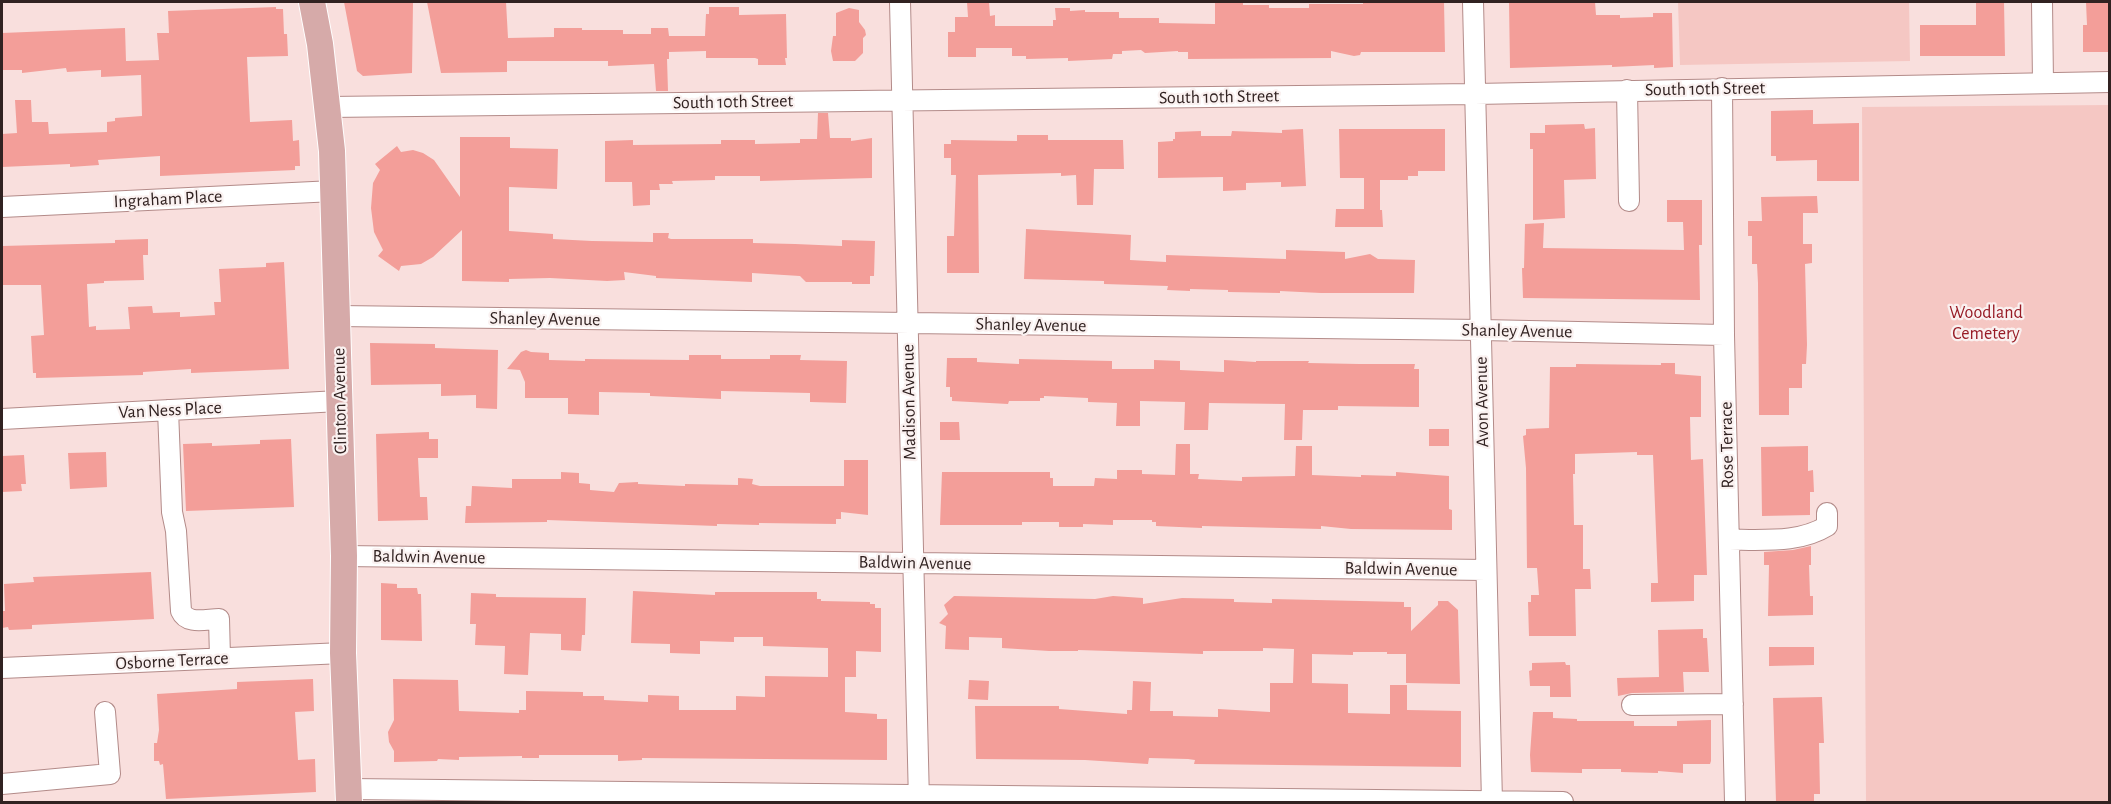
<!DOCTYPE html>
<style>
body{margin:0}
#map{position:relative;width:2111px;height:804px;overflow:hidden;background:#f9dfdd;font-family:"Alegreya Sans",sans-serif}
canvas{display:block}
.frame{position:absolute;inset:0;border:3px solid #312221;pointer-events:none}
</style>
<div id="map">
<canvas width="2111" height="804"></canvas>
<div class="frame"></div>
</div>
<script>
const context = document.querySelector('canvas').getContext('2d');
context.lineJoin = 'round';
function paint(path, color) { context.fillStyle = color; context.fill(path, 'evenodd'); }
function strokePath(path, color, width, dash) { context.strokeStyle = color; context.lineWidth = width; context.lineCap = dash ? 'butt' : 'round'; context.setLineDash(dash || []); context.stroke(path); }
function label(font, color, halo, rows, align = 'center') {
  context.font = font + ' "Alegreya Sans",sans-serif'; context.lineWidth = 4.5; context.setLineDash([]); context.textBaseline = 'middle'; context.strokeStyle = halo; context.fillStyle = color; for (const [text, x, y, turn = 0] of rows) {
    context.save(); context.translate(x, y); context.rotate((+turn || 0) * Math.PI / 180); context.textAlign = isNaN(turn) ? turn : align; if (halo) context.strokeText(text, 0, 0); context.fillText(text, 0, 0); context.restore();
  }
}
paint(new Path2D(`
 M1678,2H1909L1910,61L1680,65Z
 M2109,105V802H1866L1862,107Z`), '#f5c7c3');
paint(new Path2D(`
 M344,2H413L412,73L363,76L357,71Z
 M427,2H506L508,38L554,37V28H582V30H623V34H651V28H668L669,36H705L706,14H709V7H739V15L786,14L787,58H785L786,65H758V59L755,58H706V51L669,52V59H667L668,91H656L654,64L608,66V61H507V72L441,73Z
 M967,2H989L990,16L995,15V26H1053V20H1056L1055,8H1070V11L1085,10V12H1119V18H1159V23L1215,24V2H1243V5H1269V8H1309V4H1363V2H1444L1445,52H1361L1360,55L1354,56L1331,51V58L1188,59V52H1178V51L1145,53L1141,50L1122,51V54H1113L1112,59L1068,61V58L1026,59V56H1012V48H976V57H948V32H955V17H968Z
 M1509,2H1595L1596,15H1620V18L1653,17V13H1672L1673,67L1654,68V65L1612,67V65L1510,68Z
 M1976,2H2004L2005,56H1920V25H1976Z
 M2086,2H2109V52H2083V25H2087Z
 M276,7V9H283L284,34H287L288,56L247,57L250,122L292,120L293,141L299,140L300,166H295V170L160,176V156L98,160L99,165L70,167V164L2,167V134L17,133L15,100H31L32,122H48L49,134L107,132V122L115,121V118L142,116L141,75L101,77V70L67,72L66,68L22,73V70H2V33L125,28L126,61L159,60L157,33H169L168,11Z
 M849,8L859,10V22L865,30L866,35L863,38V53L855,61H833L831,51L833,36H836V13Z
 M1813,110V124L1859,123V181H1817V160L1776,161V156H1771V111Z
 M818,113H828L830,138H851V141L872,138V178L760,181V176H715V180L672,181L673,184H659L660,190H650V205L633,206L632,182H605V141L633,140V145L721,144V140H755V144L800,143V139H817Z
 M1584,124L1585,129L1595,128L1596,179L1564,180L1565,218L1533,220V149H1530V133H1545V125Z
 M1303,129L1306,186L1281,187V182L1246,183V190L1223,191V177L1158,178V142L1173,141V139H1175V132L1201,131V136H1231L1232,131L1282,133V130Z
 M1339,129H1445V171H1418V176H1408V180H1380V210H1382L1383,227H1335L1336,209H1364V178H1340Z
 M1017,135H1048V140H1123L1124,169H1094L1093,205H1077L1076,175L1061,176V173L978,175L979,273H947V236H954L956,175H951V158H944V144H951V140L1017,141Z
 M460,137H510V148L558,149L557,189L509,187V231L553,234V239L592,241L653,242V233H669L668,238L671,239H753V243L795,244L842,246V240L875,241L874,276H870V284H852V282H806L800,276L752,273V282L656,278V276L624,272L625,280L607,281L550,278L509,279V282L462,281V230L433,257L421,264L401,266L399,271L378,256L383,250L374,232L371,208L373,183L380,170L375,164L397,146L401,152L413,150L423,153L434,160L460,197Z
 M1817,196L1818,213H1803V244H1812V263L1805,264L1807,345L1806,364H1802V388H1789V415H1759L1758,283L1757,264H1752V236H1748V221H1762L1761,197Z
 M1667,200H1702V245H1699L1700,300L1523,298L1522,268H1524L1525,224L1544,223L1543,248L1684,250L1683,222H1667Z
 M1026,229L1131,235L1130,260L1166,262V255L1286,259V250L1345,252V259L1370,254L1378,259L1415,260L1414,293H1321L1280,291V293L1228,292V290L1190,289V291L1167,290L1168,286L1104,284V281L1024,279Z
 M148,239V255H143L144,280L104,281V283L87,284L89,327L96,326V330L130,329L128,307L152,306L153,313L180,312V317L215,315L214,302H221L219,269L266,267V263L284,262L289,369L191,373V369L143,372V375L36,378V373H33L31,336L44,335L41,285H2V246L115,243V240Z
 M370,343L435,344V348L498,350L497,409L476,408V395L441,396V384L371,385Z
 M526,350L531,352L549,353V360L585,361V359L689,360V355H721V359H770V355H801L800,360L847,361L846,403L810,402V393L721,391V399L650,396V393L599,392V415L568,414V398H525V382L520,370L507,369L521,352Z
 M947,358H977V362L1019,364V359L1112,361V369H1154V360L1180,361V370L1224,372V360L1256,362V361H1309L1308,363L1359,364H1415L1414,369H1419V407L1338,406V410H1303L1302,440H1284L1285,404L1209,403L1208,430H1184L1185,402L1140,401V426H1116L1117,403L1088,402V398L1044,396V398H1040V401H1009L1008,404L952,401V397H950V387H946Z
 M1661,363H1675V374L1701,376V417H1690L1691,460L1703,459L1707,575H1694V601L1651,602V583H1658L1653,455H1637V452L1575,454V474H1573L1574,525H1583V569H1590L1591,589H1575L1576,636H1529L1528,602H1531V595H1539L1537,568H1527L1526,468L1523,436L1526,435V429L1549,428L1550,367H1576V364L1661,365Z
 M940,422H959L960,440H940Z
 M1429,429H1449V446H1429Z
 M429,432V439H438V458H418L420,497H427L428,520L378,521L376,434Z
 M291,439L294,507L186,511L183,444L212,443V446L260,444V440Z
 M1176,444H1190V474H1199L1198,479L1242,481V477L1295,476L1296,446H1312V475L1361,477V475L1396,476V472L1449,476V509L1452,510V530L1351,529L1321,526V529L1202,526V528L1156,526V522H1152V520H1113V525L1083,524V527H1059V522H1022V525H940L942,472H1050V478H1053V486H1094L1095,478L1117,479V470H1142V474L1175,475Z
 M1808,446V471L1813,470L1814,492H1810V515L1762,516L1761,447Z
 M106,452L107,487L70,489L68,453Z
 M24,455L26,484H21L22,491L2,492V456Z
 M844,460H868V515L841,512V519H836V524L759,523V525L717,524V526L547,520V522L465,523L466,506H471L472,486L512,488V479H561V472L579,473V483L590,484V490L614,492L619,483L638,482V484L685,486V484L738,485V478L753,479L752,484L760,486H844Z
 M1811,546V565H1809L1810,596H1813V615L1768,616L1769,565H1764V552L1793,550Z
 M151,572L154,619L32,625V629L9,630L8,627L2,628V611H5L4,584L34,582L33,577Z
 M381,583L397,584V588H417L418,594H421L422,641L381,640Z
 M633,591L715,595V592H817V599H821V601L870,602V604H875V608H881V652L856,651V677H845V712L877,714V719H887V760L642,758V760L618,761V755H539V758H522V756L459,757V760L438,759L437,761L394,762V751L389,742L388,732L394,720L393,679L458,680L459,711L519,713V710H526V691L583,692V696H604V700L648,702V695L679,696V710H736V696L765,697V676L828,677V648L763,646V637H734V642L700,641V654L670,653V644L631,643Z
 M471,593L496,594V597L586,598L585,635H582L581,651L561,650V634L530,633L528,675L504,674L505,646L475,645L476,624H470Z
 M954,596L1095,599L1113,596L1143,598V604L1182,598L1234,599V602L1272,603V599L1404,602V607H1411V631L1438,605V601H1448L1458,610L1460,684L1406,683V654H1387V652H1353V655L1312,654V683L1348,684V713L1390,714V685H1407V710L1461,711V767L1194,764L1195,760L1188,759L1149,758L1148,764L1085,760L976,759L975,706H1059V709L1127,714V710H1132L1133,681L1151,682L1150,711H1173V716L1218,717V709L1270,712V683H1293L1294,649L1263,648V651H1203V654L1078,650V651H1049L1002,648V638L969,637V650L945,649L946,626L939,623L948,614L944,605Z
 M1703,629V638H1707L1709,672H1683L1684,692L1632,693L1618,696L1617,678L1659,677L1658,630Z
 M1769,647H1814V665L1769,666Z
 M1565,662L1566,665H1570L1571,697H1550V686H1530L1529,671L1532,670V663Z
 M313,679L314,711L295,712L298,760L315,759L316,792L166,799L163,764L160,765L159,761H154V743H157L159,730L157,694L237,689V682Z
 M969,680L989,681L988,700L968,699Z
 M1822,697L1824,743H1819L1820,794H1814V802H1776L1773,698Z
 M1533,712H1553V718L1577,719V721H1634V726H1677V721L1711,720V761L1710,764H1683V773L1658,771V773L1621,772V769H1582V773L1531,772L1530,755Z`), '#f39e99');
const minor = new Path2D(`
 M900,2L919,802
 M1473,2L1492,802
 M2042,2L2043,83
 M1722,88L1724,335L1735,802
 M1627,90L1629,201
 M328,107L1475,94L2110,82
 M2,207L334,191
 M338,316L1481,330L1724,335
 M168,410L172,512L176,531L181,611C187,625 206,619 219,619L220,658
 M2,419L339,401
 M1729,540C1761,539 1798,544 1827,526V513
 M344,556L1486,570
 M2,668L343,653
 M1632,705L1733,704
 M2,784L110,774L105,712
 M349,789L1563,802`);
const major = new Path2D(`
 M312,2L320,44L332,151L344,556L343,653L349,802`);
strokePath(minor, '#b38b89', 22);
strokePath(major, '#fff', 28);
strokePath(minor, '#fff', 20);
strokePath(major, '#d6aaa9', 26);
label('18px', '#312221', '#faf1f0', [
 ["South 10th Street",1705,89,-1],
 ["South 10th Street",1219,97,-1],
 ["South 10th Street",733,102,-1],
 ["Ingraham Place",168,199,-3],
 ["Shanley Avenue",545,319,1],
 ["Shanley Avenue",1031,325,1],
 ["Shanley Avenue",1517,331,1],
 ["Clinton Avenue",340,401,-91],
 ["Madison Avenue",909,402,-91],
 ["Avon Avenue",1482,402,-91],
 ["Van Ness Place",170,410,-3],
 ["Rose Terrace",1727,445,-91],
 ["Baldwin Avenue",429,557,1],
 ["Baldwin Avenue",915,563,1],
 ["Baldwin Avenue",1401,569,1],
 ["Osborne Terrace",172,661,-3]
]);
label('18px', '#971b25', '#faf1f0', [
 ["Woodland",1986,313],
 ["Cemetery",1986,334]
]);
</script>
